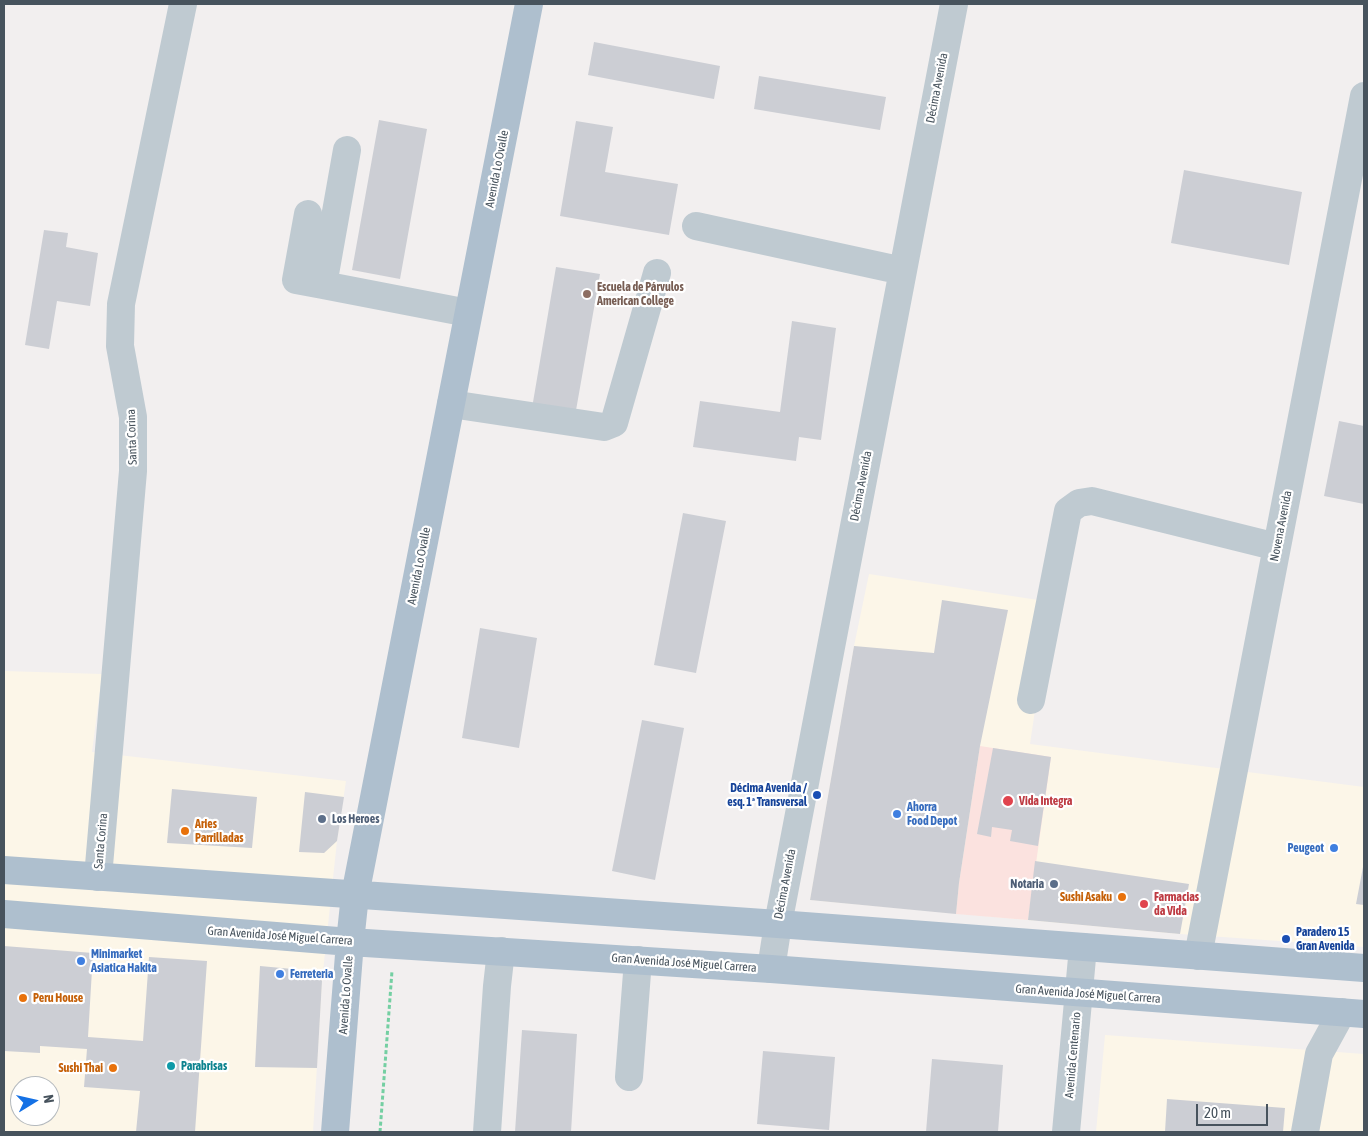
<!DOCTYPE html>
<meta charset="utf-8">
<style>
body{margin:0}
#map{position:relative;width:1368px;height:1136px;overflow:hidden;background:#f2efef;font-family:"Asap Condensed",sans-serif}
canvas{display:block}
.frame{position:absolute;inset:0;border:5px solid #47535d;pointer-events:none}
.north{position:absolute;left:10px;top:1076px;width:50px;height:50px;box-sizing:border-box;background:#fff;border:1px solid #b5babe;border-radius:50%;rotate:81deg;font-size:14px;font-weight:700;line-height:20px;text-align:center;color:#47535d}
.north::after{content:'';display:block;margin:auto;width:18px;height:22px;background:#1571e5;clip-path:polygon(50% 0,100% 100%,50% 72%,0 100%)}
.scale{position:absolute;left:1196px;top:1104px;width:72px;height:22px;box-sizing:border-box;border:2px solid #47535d;border-top:0;padding-left:6px;font-size:15px;line-height:18px;white-space:nowrap;color:#47535d;-webkit-text-stroke:4px #fff;paint-order:stroke}
</style>
<div id="map">
<canvas width="1368" height="1136"></canvas>
<div class="frame"></div>
<div class="north">N</div>
<div class="scale">20 m</div>
</div>
<script>
const context = document.querySelector('canvas').getContext('2d');
context.lineJoin = 'round';
function paint(path, color) { context.fillStyle = color; context.fill(path, 'evenodd'); }
function strokePath(path, color, width, dash) { context.strokeStyle = color; context.lineWidth = width; context.lineCap = dash ? 'butt' : 'round'; context.setLineDash(dash || []); context.stroke(path); }
function label(font, color, halo, rows, align = 'center') {
  context.font = font + ' "Asap Condensed",sans-serif'; context.lineWidth = 4.5; context.setLineDash([]); context.textBaseline = 'middle'; context.strokeStyle = halo; context.fillStyle = color; for (const [text, x, y, turn = 0] of rows) {
    context.save(); context.translate(x, y); context.rotate((+turn || 0) * Math.PI / 180); context.textAlign = isNaN(turn) ? turn : align; if (halo) context.strokeText(text, 0, 0); context.fillText(text, 0, 0); context.restore();
  }
}
paint(new Path2D(`
 M869,574L1051,602L1030,744L1364,787V947L1180,934L810,900L854,646Z
 M4,671L102,674L92,752L346,781L337,841L322,981L313,1132H4ZM20,1086H50V1116H20Z
 M1105,1035L1364,1054V1132H1096Z`), '#fcf6e8');
paint(new Path2D(`
 M980,746L1051,757L1028,920L956,914L959,883Z`), '#fbe2df');
paint(new Path2D(`
 M594,42L720,66L714,99L588,75Z
 M759,76L886,97L880,130L754,109Z
 M379,120L427,129L400,279L352,270Z
 M576,121L613,127L605,172L678,184L669,235L560,216Z
 M1184,170L1302,192L1289,265L1171,243Z
 M44,230L68,233L66,247L98,253L90,306L57,301L49,349L25,345Z
 M556,267L600,274L575,416L532,408Z
 M792,321L836,328L821,440L799,437L796,461L693,447L700,401L780,412Z
 M1339,421L1364,426V504L1324,496Z
 M683,513L726,521L696,673L654,665Z
 M942,600L1008,610L980,746L959,883L956,914L810,900L854,646L934,653Z
 M480,628L537,638L519,748L462,738Z
 M642,720L684,728L655,880L612,871Z
 M993,748L1051,757L1038,846L1010,841L1012,830L992,827L991,837L977,834Z
 M172,789L257,797L252,848L167,843Z
 M305,792L344,797L337,841L324,853L299,852Z
 M1035,861L1189,884L1180,934L1028,920Z
 M1363,867H1364V905L1356,904Z
 M4,946L93,953L88,1037L143,1041L149,957L207,961L195,1132H136L140,1091L84,1087L87,1049L40,1046V1053L4,1051Z
 M260,966L314,971L322,981L317,1068L255,1067Z
 M522,1030L577,1034L571,1132H515Z
 M763,1051L835,1057L829,1130L757,1124Z
 M932,1059L1003,1065L998,1132H926Z
 M1167,1099L1285,1108L1283,1132H1165Z`), '#ccced4');
strokePath(new Path2D(`
 M380,1132L392,971`), '#74cfa2', 3, [4, 2.5]);
strokePath(new Path2D(`
 M347,150L323,285L468,313
 M308,214L296,280L323,285
 M696,226L903,271
 M451,404L604,427L614,423L657,273
 M1031,700L1068,511L1079,503L1092,501L1277,547
 M98,877L133,471V417L120,346L121,304L183,4
 M1198,956L1364,96
 M771,969L778,924L954,4
 M629,1077L638,960
 M487,1132L497,986L501,951
 M1066,1132L1083,947
 M1305,1132L1319,1054L1342,1012`), '#bfcad1', 28);
strokePath(new Path2D(`
 M4,870L778,924L1364,968
 M4,914L350,942L771,969L1364,1014
 M335,1132L350,942L355,895L529,4`), '#aebfce', 28);
for (const [x, y, r, color] of [
 [587,294,5,"#8d6e63"],
 [817,795,5,"#1a4fb4"],
 [1008,801,6,"#e0444e"],
 [897,814,5,"#3f7fe0"],
 [322,819,5,"#5c6f8a"],
 [185,831,5,"#e8710a"],
 [1334,848,5,"#3f7fe0"],
 [1054,884,5,"#5c6f8a"],
 [1122,897,5,"#e8710a"],
 [1144,904,5,"#e0444e"],
 [1286,939,5,"#1a4fb4"],
 [81,961,5,"#3f7fe0"],
 [280,974,5,"#3f7fe0"],
 [23,998,5,"#e8710a"],
 [171,1066,5,"#0f9aa8"],
 [113,1068,5,"#e8710a"]
]) { const dot = new Path2D(); dot.arc(x, y, r, 0, 2 * Math.PI); context.fillStyle = color; context.fill(dot); strokePath(dot, '#fff', 2); }
label('12px', '#47535d', '#fff', [
 ["Décima Avenida",937,88,-79],
 ["Avenida Lo Ovalle",497,169,-79],
 ["Santa Corina",132,437,-92],
 ["Décima Avenida",861,486,-79],
 ["Novena Avenida",1281,526,-79],
 ["Avenida Lo Ovalle",419,566,-79],
 ["Santa Corina",101,841,-85],
 ["Décima Avenida",785,884,-79],
 ["Gran Avenida José Miguel Carrera",280,936,4],
 ["Gran Avenida José Miguel Carrera",684,963,4],
 ["Gran Avenida José Miguel Carrera",1088,994,4],
 ["Avenida Lo Ovalle",346,995,-86],
 ["Avenida Centenario",1073,1055,-85]
]);
label('bold 12px', '#785e54', '#fff', [
 ["Escuela de Párvulos",597,287],
 ["American College",597,301]
], 'left');
label('bold 12px', '#164399', '#fff', [
 ["Décima Avenida /",807,788],
 ["esq. 1ª Transversal",807,802],
 ["Paradero 15",1296,932,"left"],
 ["Gran Avenida",1296,946,"left"]
], 'right');
label('bold 12px', '#be3a42', '#fff', [
 ["Vida Integra",1019,801],
 ["Farmacias",1154,897],
 ["da Vida",1154,911]
], 'left');
label('bold 12px', '#366cbe', '#fff', [
 ["Ahorra",907,807],
 ["Food Depot",907,821],
 ["Peugeot",1324,848,"right"],
 ["Minimarket",91,954],
 ["Asiatica Hakita",91,968],
 ["Ferreteria",290,974]
], 'left');
label('bold 12px', '#4e5e75', '#fff', [
 ["Los Heroes",332,819],
 ["Notaria",1044,884,"right"]
], 'left');
label('bold 12px', '#c56008', '#fff', [
 ["Aries",195,824],
 ["Parrilladas",195,838],
 ["Sushi Asaku",1112,897,"right"],
 ["Peru House",33,998],
 ["Sushi Thai",103,1068,"right"]
], 'left');
label('bold 12px', '#0d838f', '#fff', [
 ["Parabrisas",181,1066]
], 'left');
</script>
